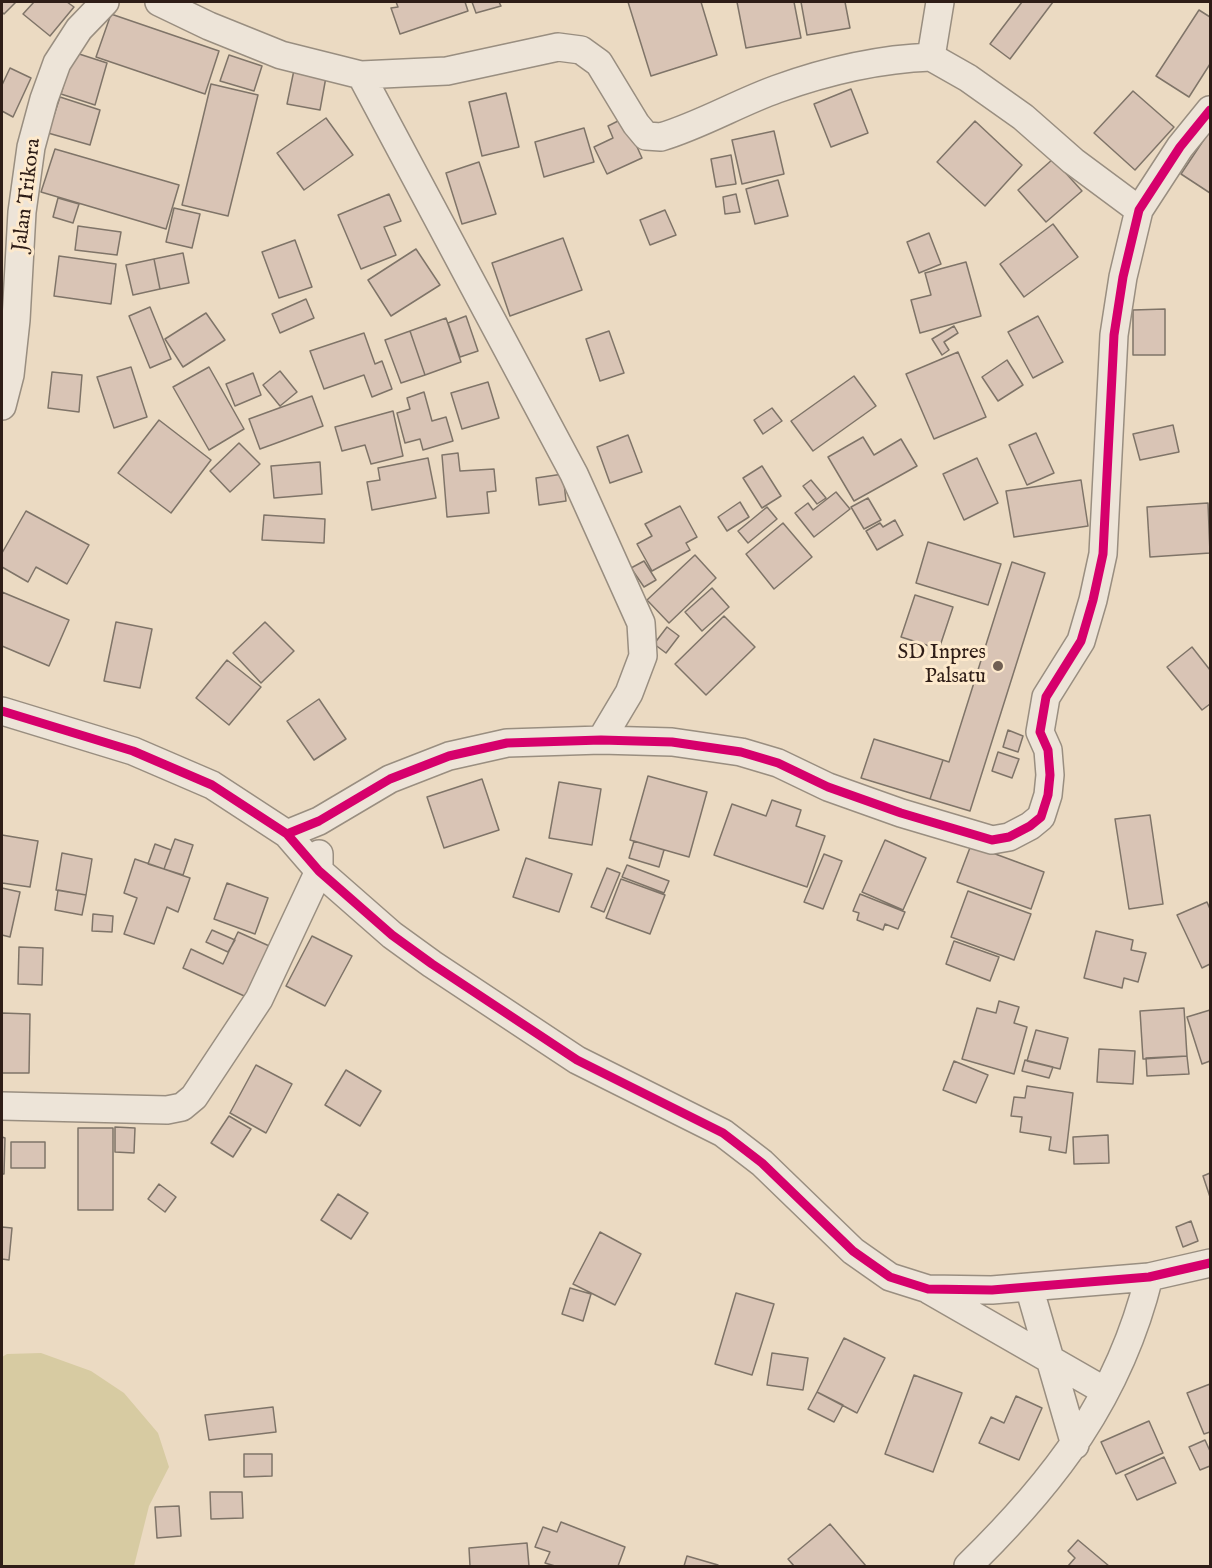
<!DOCTYPE html>
<style>
body{margin:0}
#map{position:relative;width:1212px;height:1568px;overflow:hidden;background:#ebdac2;font-family:"IM FELL English",serif}
canvas{display:block}
.frame{position:absolute;inset:0;border:3px solid #2e1d17;pointer-events:none}
</style>
<div id="map">
<canvas width="1212" height="1568"></canvas>
<div class="frame"></div>
</div>
<script>
const context = document.querySelector('canvas').getContext('2d');
context.lineJoin = 'round';
function paint(path, color) { context.fillStyle = color; context.fill(path, 'evenodd'); }
function strokePath(path, color, width, dash) { context.strokeStyle = color; context.lineWidth = width; context.lineCap = dash ? 'butt' : 'round'; context.setLineDash(dash || []); context.stroke(path); }
function label(font, color, halo, rows, align = 'center') {
  context.font = font + ' "IM FELL English",serif'; context.lineWidth = 6; context.setLineDash([]); context.textBaseline = 'middle'; context.strokeStyle = halo; context.fillStyle = color; for (const [text, x, y, turn = 0] of rows) {
    context.save(); context.translate(x, y); context.rotate((+turn || 0) * Math.PI / 180); context.textAlign = isNaN(turn) ? turn : align; if (halo) context.strokeText(text, 0, 0); context.fillText(text, 0, 0); context.restore();
  }
}
paint(new Path2D(`
 M41,1353L91,1371L124,1393L158,1433L169,1467L149,1506L134,1566H2V1357L7,1354Z`), '#d7cba2');
const building = new Path2D(`
 M2,2H16L4,14L2,12Z
 M34,2H67L74,7L50,36L23,14Z
 M396,2H465L468,11L400,34L391,8L398,7Z
 M472,2H499L501,6L476,13Z
 M628,2H701L717,55L651,76Z
 M737,2H794L801,38L746,48Z
 M801,2H845L850,28L807,35Z
 M1022,2H1053L1010,59L990,44Z
 M1199,10L1210,17V64L1189,97L1156,76Z
 M111,14L219,51L205,94L96,57Z
 M73,52L107,63L95,105L61,94Z
 M229,55L262,66L254,91L220,81Z
 M10,68L31,78L13,117L2,111V85Z
 M294,70L326,77L320,110L287,104Z
 M211,84L258,95L228,216L182,205Z
 M851,89L868,133L831,147L814,104Z
 M1133,91L1174,127L1135,170L1094,133Z
 M506,93L519,147L482,156L469,102Z
 M60,97L100,110L90,145L48,133Z
 M326,118L353,155L304,190L277,153Z
 M624,118L642,158L607,174L594,147L613,138L608,126Z
 M975,121L1022,165L985,206L937,162Z
 M584,128L594,162L544,177L535,142Z
 M774,131L784,174L742,184L732,140Z
 M1209,132L1210,133V193L1181,174Z
 M55,149L179,185L166,229L41,192Z
 M731,155L736,184L716,187L711,159Z
 M1053,159L1082,191L1046,222L1018,190Z
 M479,162L496,214L462,224L446,173Z
 M778,180L788,216L755,224L746,189Z
 M389,194L401,221L384,227L396,255L361,269L338,215Z
 M736,194L740,212L725,214L723,197Z
 M58,198L79,204L73,223L53,217Z
 M174,208L200,214L192,248L166,242Z
 M665,210L676,235L650,245L640,220Z
 M1053,224L1078,257L1024,297L1000,264Z
 M78,226L121,232L117,255L75,250Z
 M929,233L941,264L919,273L907,242Z
 M563,238L582,290L510,316L492,263Z
 M295,240L312,287L279,298L262,252Z
 M416,249L440,285L391,316L368,280Z
 M183,253L189,283L160,289L154,259Z
 M59,256L116,264L111,304L54,296Z
 M154,259L160,289L133,295L126,265Z
 M966,262L981,316L920,333L911,300L931,295L925,273Z
 M306,299L314,318L280,333L272,314Z
 M150,307L171,359L150,368L129,316Z
 M1165,309V355H1133V310Z
 M206,313L225,340L183,367L165,339Z
 M466,316L478,351L460,357L448,323Z
 M1038,316L1063,362L1033,378L1008,332Z
 M446,318L461,362L425,375L410,331Z
 M954,326L958,333L944,342L949,350L942,355L932,339Z
 M410,331L425,375L401,383L385,340Z
 M609,331L624,373L600,381L586,339Z
 M364,333L375,364L382,361L392,389L372,397L364,375L324,389L310,351Z
 M958,352L986,417L934,439L906,374Z
 M1007,360L1023,385L998,401L982,377Z
 M131,367L147,417L114,428L97,377Z
 M209,367L244,429L209,450L173,387Z
 M280,371L297,392L280,406L263,385Z
 M52,372L82,375L79,412L48,408Z
 M253,373L261,395L235,406L226,384Z
 M854,376L876,406L813,451L791,421Z
 M488,382L499,418L462,429L451,393Z
 M424,392L432,421L446,417L453,441L423,450L420,439L405,443L397,413L410,409L407,398Z
 M312,396L323,426L260,449L249,419Z
 M772,408L782,421L763,434L754,420Z
 M393,411L403,456L371,464L365,445L342,451L335,427Z
 M159,420L211,460L171,513L118,473Z
 M1173,425L1179,452L1140,460L1133,434Z
 M1036,433L1054,473L1027,485L1009,445Z
 M628,435L642,472L610,483L597,447Z
 M863,437L874,455L901,439L917,466L854,501L828,457Z
 M239,443L260,464L230,492L210,471Z
 M458,453L460,471L494,469L496,491L487,492L489,513L447,517L442,455Z
 M428,458L436,498L372,510L367,482L380,480L378,468Z
 M977,458L998,503L964,520L943,474Z
 M320,462L322,494L274,498L271,466Z
 M762,466L781,496L762,508L743,478Z
 M563,474L566,501L539,505L536,478Z
 M811,480L826,498L817,504L803,486Z
 M1081,480L1088,526L1014,537L1006,491Z
 M836,492L850,509L814,537L795,513L808,503L813,510Z
 M868,498L881,520L864,529L851,507Z
 M740,502L749,517L727,531L718,517Z
 M1208,503L1210,553L1150,557L1147,507Z
 M680,506L697,537L686,543L690,550L652,571L637,544L652,536L645,524Z
 M767,507L777,519L748,543L738,531Z
 M26,511L89,545L67,584L36,567L28,582L2,567V553Z
 M264,515L325,519L324,543L262,540Z
 M895,520L903,535L877,550L866,531L880,523L883,527Z
 M783,523L812,557L774,589L746,554Z
 M928,542L1001,564L988,605L916,583Z
 M695,555L716,578L669,623L647,600Z
 M644,561L656,580L644,587L631,568Z
 M1012,562L1045,573L970,811L930,799L943,760L949,762Z
 M712,588L729,607L702,631L685,612Z
 M2,592L69,620L49,666L2,646Z
 M915,595L953,607L939,649L901,637Z
 M724,616L755,647L706,695L675,664Z
 M116,622L152,629L140,688L104,681Z
 M265,622L294,651L261,683L233,653Z
 M667,627L679,636L666,653L654,644Z
 M1192,647L1210,670V704L1202,710L1167,667Z
 M227,660L261,687L229,725L196,698Z
 M319,699L346,739L314,760L287,721Z
 M1008,730L1023,736L1018,752L1003,747Z
 M874,739L943,760L930,799L861,778Z
 M998,752L1019,759L1012,778L992,771Z
 M648,776L707,792L689,857L630,840Z
 M482,779L499,830L444,848L427,797Z
 M559,782L601,789L592,845L549,838Z
 M772,800L801,810L796,826L825,836L807,887L714,855L732,804L766,816Z
 M1150,815L1163,904L1129,909L1115,819Z
 M2,835L38,841L30,887L2,883Z
 M175,839L193,845L183,875L164,869Z
 M885,840L926,858L903,910L862,892Z
 M634,841L664,850L659,867L629,858Z
 M155,844L171,850L164,869L148,864Z
 M971,845L1044,872L1031,909L957,882Z
 M62,853L92,859L86,895L56,890Z
 M824,854L842,861L823,909L804,902Z
 M526,858L572,874L559,912L513,897Z
 M135,859L190,878L178,912L167,907L154,944L124,934L137,898L124,893Z
 M627,865L669,881L664,893L622,877Z
 M607,868L620,873L604,912L591,907Z
 M621,879L665,895L650,934L606,918Z
 M227,883L268,898L255,934L214,919Z
 M2,888L20,892L10,937L2,935Z
 M58,890L86,895L82,915L55,910Z
 M968,891L1031,914L1014,960L951,937Z
 M860,894L905,912L898,929L885,924L883,930L857,920L859,913L853,911Z
 M1207,902L1210,909V964L1202,968L1177,915Z
 M93,914L113,916L112,932L92,931Z
 M212,930L235,940L228,952L206,942Z
 M1096,931L1133,940L1131,950L1146,953L1138,982L1124,978L1122,988L1084,978Z
 M238,932L276,949L253,1000L183,968L191,949L223,964Z
 M312,936L352,956L325,1006L286,986Z
 M954,941L999,957L990,981L946,964Z
 M19,947L43,948L42,985L18,984Z
 M999,1001L1019,1007L1014,1023L1027,1027L1014,1074L962,1059L977,1008L996,1013Z
 M1184,1008L1187,1056L1143,1059L1140,1011Z
 M1210,1010V1061L1202,1064L1187,1017Z
 M2,1013L30,1014L29,1073H2Z
 M1036,1030L1068,1038L1060,1069L1027,1061Z
 M1099,1049L1135,1051L1133,1084L1097,1082Z
 M1187,1056L1189,1074L1147,1076L1146,1058Z
 M1025,1060L1053,1067L1049,1078L1022,1071Z
 M954,1061L988,1075L976,1103L943,1090Z
 M256,1065L292,1084L266,1133L230,1113Z
 M346,1070L381,1091L360,1126L325,1105Z
 M1027,1086L1073,1093L1066,1153L1049,1150L1051,1137L1020,1132L1022,1117L1011,1116L1014,1097L1025,1098Z
 M229,1116L251,1129L233,1157L211,1143Z
 M115,1127L135,1128L134,1153L115,1152Z
 M78,1128H113V1210H78Z
 M1108,1135L1109,1163L1074,1164L1073,1137Z
 M2,1137L5,1138L4,1174H2Z
 M11,1142H45V1168H11Z
 M1210,1173V1197L1203,1176Z
 M159,1184L176,1197L165,1212L148,1199Z
 M338,1194L368,1213L351,1239L321,1220Z
 M1191,1221L1198,1241L1183,1247L1176,1227Z
 M2,1227L12,1228L9,1260L2,1259Z
 M600,1232L641,1254L615,1305L573,1284Z
 M570,1288L591,1294L583,1321L562,1314Z
 M736,1293L774,1304L752,1375L715,1364Z
 M844,1338L885,1358L857,1413L817,1392Z
 M772,1353L808,1358L803,1390L767,1385Z
 M914,1375L962,1393L933,1472L885,1454Z
 M1210,1384V1432L1204,1434L1187,1393Z
 M817,1392L843,1405L834,1422L808,1409Z
 M1016,1396L1042,1408L1019,1460L979,1443L991,1417L1004,1423Z
 M273,1407L276,1432L209,1440L205,1415Z
 M1149,1421L1163,1453L1116,1474L1101,1442Z
 M1205,1440L1210,1451V1466L1200,1470L1189,1447Z
 M244,1454H272V1476L244,1477Z
 M1164,1457L1176,1483L1137,1500L1125,1475Z
 M210,1492H242L243,1518L211,1519Z
 M179,1506L181,1536L157,1538L155,1507Z
 M561,1522L625,1547L618,1566H555L545,1563L550,1552L535,1547L543,1527L557,1532Z
 M830,1524L866,1566H794L788,1559Z
 M1078,1540L1109,1566H1068L1075,1558L1068,1551Z
 M527,1543L529,1566H470L469,1548Z
 M687,1556L718,1565V1566H684Z`);
paint(building, '#d9c4b5');
strokePath(building, '#7f7468', 1.5);
const minor = new Path2D(`
 M159,2L209,26L281,55L361,75L447,71L558,47L581,50L599,63L636,124L646,136L661,137C701,125 738,103 777,89C827,71 878,59 931,57
 M940,2L931,57L968,78L1023,117L1073,161L1139,210
 M361,75L574,474L641,623L643,656L629,693L601,740
 M2,406L10,375L16,320L22,212L31,147L44,99L57,63L79,29L105,2
 M2,711L133,751L212,785L287,834L319,821L390,779L449,756L507,743L601,740L672,742L741,752L778,763L828,787L901,813L992,840L1009,837L1030,826L1041,817L1048,795L1050,775L1048,750L1040,732L1046,697L1081,641L1093,600L1103,554L1114,335L1123,277L1139,210L1180,147L1210,110
 M287,834L319,871L392,935L432,964L577,1060L723,1133L762,1163L853,1251L890,1277L928,1289L992,1290L1149,1277L1210,1263
 M2,1106L167,1110L182,1107L194,1097L259,999L319,871V854
 M1029,1287L1075,1445
 M929,1290L1105,1391
 M968,1566C1055,1481 1119,1398 1149,1277`);
strokePath(minor, '#998e80', 30);
strokePath(minor, '#ede4d8', 27);
strokePath(new Path2D(`
 M2,711L133,751L212,785L287,834L319,821L390,779L449,756L507,743L601,740L672,742L741,752L778,763L828,787L901,813L992,840L1009,837L1030,826L1041,817L1048,795L1050,775L1048,750L1040,732L1046,697L1081,641L1093,600L1103,554L1114,335L1123,277L1139,210L1180,147L1210,110
 M287,834L319,871L392,935L432,964L577,1060L723,1133L762,1163L853,1251L890,1277L928,1289L992,1290L1149,1277L1210,1263`), '#d6006c', 9);
for (const [x, y, r, color] of [
 [998,666,6,"#705f53"]
]) { const dot = new Path2D(); dot.arc(x, y, r, 0, 2 * Math.PI); context.fillStyle = color; context.fill(dot); strokePath(dot, '#fde9cc', 2); }
label('21px', '#2e1d17', '#fde9cc', [
 ["Jalan Trikora",28,195,-83]
]);
label('21px', '#2e1d17', '#fde9cc', [
 ["SD Inpres",986,654],
 ["Palsatu",986,678]
], 'right');
</script>
